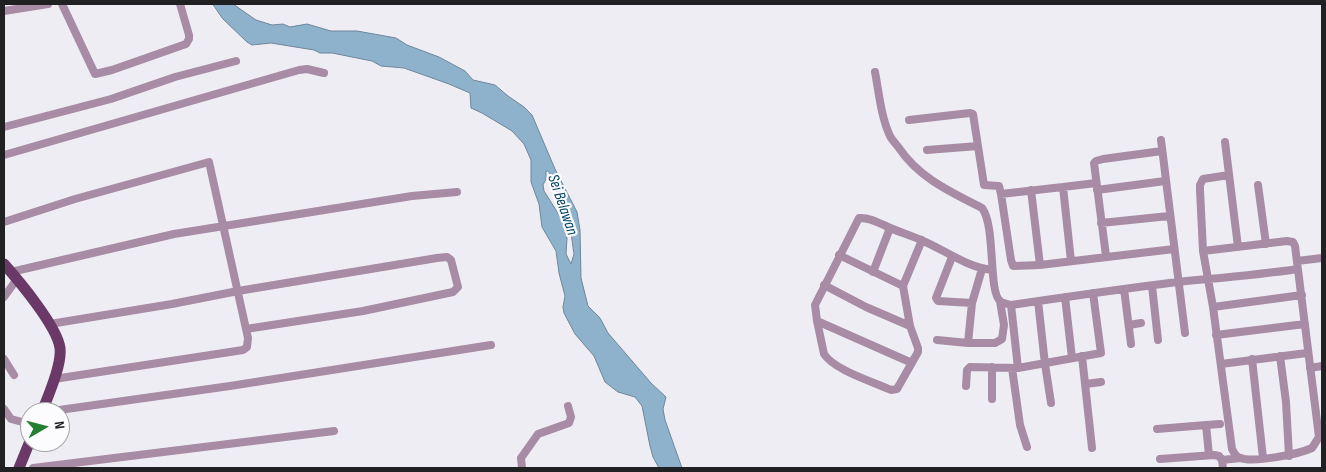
<!DOCTYPE html>
<style>
body{margin:0}
#map{position:relative;width:1326px;height:472px;overflow:hidden;background:#efedf4;font-family:"Sofia Sans Condensed",sans-serif}
canvas{display:block}
.frame{position:absolute;inset:0;border:5px solid #212023;pointer-events:none}
.north{position:absolute;left:20px;top:402px;width:50px;height:50px;box-sizing:border-box;background:#fcfbfe;border:1px solid #a4a3a6;border-radius:50%;rotate:82deg;font-size:14px;font-weight:700;line-height:20px;text-align:center;color:#212023}
.north::after{content:'';display:block;margin:auto;width:18px;height:22px;background:#248031;clip-path:polygon(50% 0,100% 100%,50% 72%,0 100%)}
</style>
<div id="map">
<canvas width="1326" height="472"></canvas>
<div class="frame"></div>
<div class="north">N</div>
</div>
<script>
const context = document.querySelector('canvas').getContext('2d');
context.lineJoin = 'round';
function paint(path, color) { context.fillStyle = color; context.fill(path, 'evenodd'); }
function strokePath(path, color, width, dash) { context.strokeStyle = color; context.lineWidth = width; context.lineCap = dash ? 'butt' : 'round'; context.setLineDash(dash || []); context.stroke(path); }
function label(font, color, halo, rows, align = 'center') {
  context.font = font + ' "Sofia Sans Condensed",sans-serif'; context.lineWidth = 4.5; context.setLineDash([]); context.textBaseline = 'middle'; context.strokeStyle = halo; context.fillStyle = color; for (const [text, x, y, turn = 0] of rows) {
    context.save(); context.translate(x, y); context.rotate((+turn || 0) * Math.PI / 180); context.textAlign = isNaN(turn) ? turn : align; if (halo) context.strokeText(text, 0, 0); context.fillText(text, 0, 0); context.restore();
  }
}
const water = new Path2D(`
 M213,4H233L256,20L272,25L283,24L290,27L307,24L331,31H357L396,38L407,45L439,57L465,71L473,80L495,85L508,96L524,107L532,115L555,169L577,212L580,230L581,278L588,306L600,318L608,333L651,383L666,397L663,409L665,420L682,468H659L653,457L650,446L642,406L635,397L618,392L605,382L594,356L575,334L564,313L563,307L565,296L559,273L556,251L542,227L539,204L531,182V160L524,144L512,131L482,113L471,108L470,93L449,84L404,68L381,66L372,61L332,53H320L314,50L271,43L252,45L247,42L223,19ZM548,171L553,178L556,192L569,219L574,254L571,264L566,254L567,238L561,218L544,191L543,185L546,179V172Z`);
paint(water, '#8eb2cb');
strokePath(water, '#6d8699', 1);
strokePath(new Path2D(`
 M62,4L95,74L112,70L186,44L189,39V35L180,4
 M4,11L48,4
 M875,72C879,93 881,117 890,136C892,140 896,144 899,148C919,178 951,192 982,208C996,226 988,291 1000,301C1002,303 1007,304 1011,305C1066,297 1121,289 1177,282C1218,278 1258,275 1298,269
 M909,120L970,113L973,114L984,185L999,186L1001,194
 M4,127L111,99L175,77L236,61
 M1161,140L1185,333
 M1225,142L1238,247
 M927,150L978,146
 M4,155L299,70L307,69L324,73
 M1258,185L1266,244
 M1063,187L1001,194L1011,260L1013,266L1040,265L1174,249
 M1031,190L1040,265
 M1097,190L1165,181
 M4,222L75,199L209,162L248,338L247,347L243,350L54,379
 M1101,223L1169,216
 M1203,251L1287,241L1293,242L1295,246L1319,437L1312,448C1299,454 1254,463 1240,458C1236,457 1234,453 1232,449L1213,307L1203,251L1200,190V185L1203,179L1229,175
 M839,255L903,286
 M1106,256L1094,163L1096,161L1103,159L1162,151
 M952,257L936,298L938,301L972,303
 M1071,261L1063,187L1096,183
 M1297,261L1322,258
 M982,269L972,303L968,343H995L1002,339L1004,325L1000,301
 M11,272L174,234L412,196L457,192
 M873,272L890,228
 M824,285L866,307L910,326
 M1152,286L1158,340
 M1124,289L1131,344
 M4,297L17,279
 M1065,297L1072,358
 M1038,301L1045,364L1051,403
 M1011,305L1018,368
 M1213,307L1302,295
 M817,321L824,354C834,370 874,382 891,390L897,389L918,352V348L910,326L903,286L922,240
 M50,324L172,304L238,291L437,258L447,257L451,260L458,287L453,292L363,311L246,329
 M1129,325L1141,323
 M1216,335L1305,324
 M937,340L968,343
 M1082,356L1092,448
 M1280,356L1286,402L1289,456
 M4,359L14,375
 M1252,359L1263,458
 M912,363L817,321L815,305L859,218C869,217 879,223 888,227C899,232 910,235 921,240C945,250 966,267 992,270
 M1221,364L1307,353
 M992,367V399
 M1012,368L1020,425L1027,447
 M1310,368L1322,366
 M1086,384L1101,382
 M966,386L967,370L970,367L1018,368L1101,353L1093,293
 M4,409L11,419L30,424
 M45,412L230,386L491,345
 M1157,429L1206,425
 M1209,455L1206,425L1220,424
 M1160,459L1214,455L1219,456L1222,460
 M33,468L334,431
 M522,468L521,458L538,434L569,423L571,417L568,406
 M1223,468L1222,460L1241,458`), '#a88ba5', 8);
strokePath(new Path2D(`
 M4,264C19,281 57,326 60,348C62,365 48,396 42,412
 M19,468L30,441`), '#6a3967', 11);
label('italic 16px', '#004667', '#fcfbfe', [
 ["Sei Belawan",562,205,71]
]);
</script>
